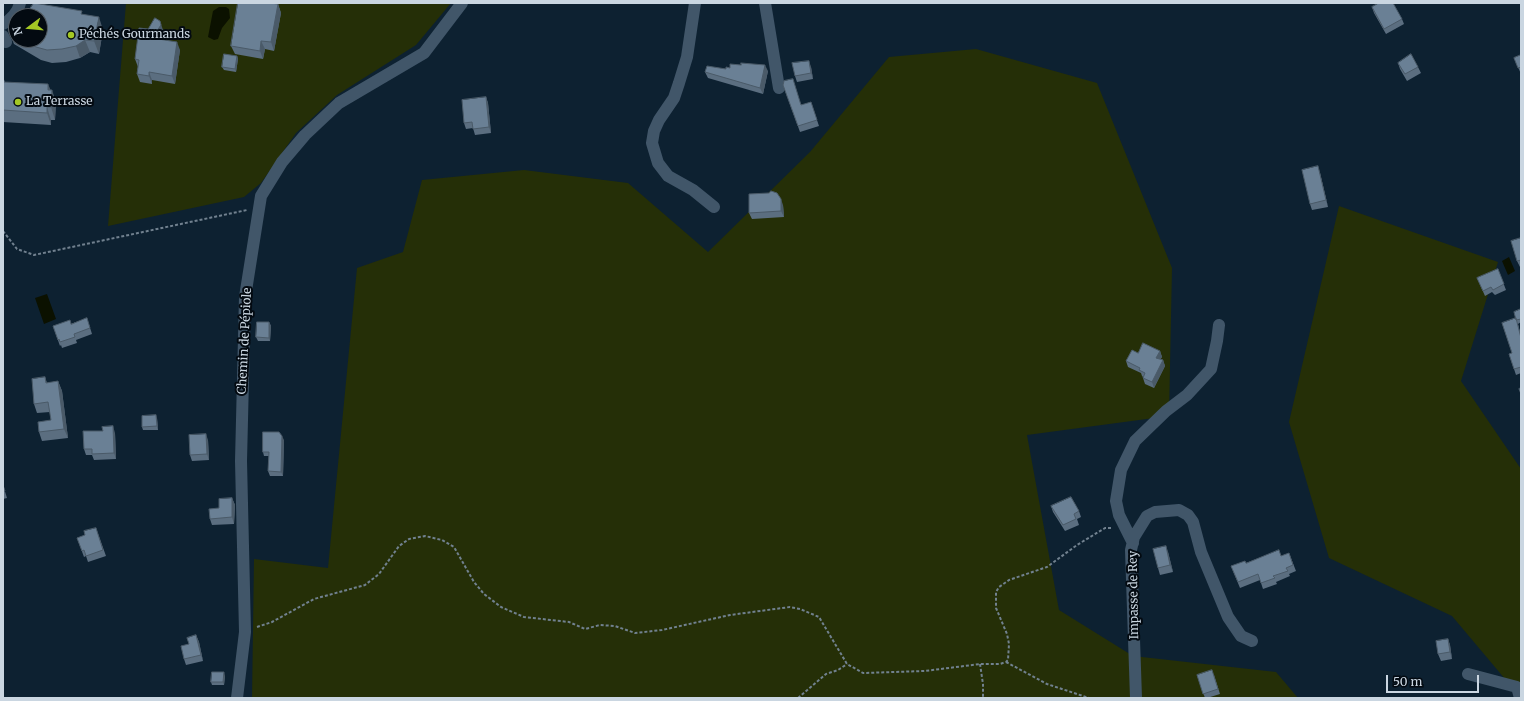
<!DOCTYPE html>
<meta charset="utf-8">
<style>
body{margin:0}
#map{position:relative;width:1524px;height:701px;overflow:hidden;background:#0d2131;font-family:Merriweather,serif}
canvas{display:block}
.frame{position:absolute;inset:0;border:4px solid #cad6e1;pointer-events:none}
.north{position:absolute;left:8px;top:8px;width:40px;height:40px;box-sizing:border-box;background:#030a11;border:1px solid #535c64;border-radius:50%;rotate:254deg;font-size:11px;font-weight:700;line-height:16px;text-align:center;color:#cad6e1}
.north::after{content:'';display:block;margin:auto;width:14px;height:18px;background:#a4c824;clip-path:polygon(50% 0,100% 100%,50% 72%,0 100%)}
.scale{position:absolute;left:1386px;top:675px;width:93px;height:18px;box-sizing:border-box;border:2px solid #cad6e1;border-top:0;padding-left:5px;font-size:12px;line-height:14px;white-space:nowrap;color:#cad6e1;-webkit-text-stroke:3px #030a11;paint-order:stroke}
</style>
<div id="map">
<canvas width="1524" height="701"></canvas>
<div class="frame"></div>
<div class="north">N</div>
<div class="scale">50 m</div>
</div>
<script>
const context = document.querySelector('canvas').getContext('2d');
context.lineJoin = 'round';
function paint(path, color) { context.fillStyle = color; context.fill(path, 'evenodd'); }
function strokePath(path, color, width, dash) { context.strokeStyle = color; context.lineWidth = width; context.lineCap = dash ? 'butt' : 'round'; context.setLineDash(dash || []); context.stroke(path); }
function label(font, color, halo, rows, align = 'center') {
  context.font = font + ' Merriweather,serif'; context.lineWidth = 4; context.setLineDash([]); context.textBaseline = 'middle'; context.strokeStyle = halo; context.fillStyle = color; for (const [text, x, y, turn = 0] of rows) {
    context.save(); context.translate(x, y); context.rotate((+turn || 0) * Math.PI / 180); context.textAlign = isNaN(turn) ? turn : align; if (halo) context.strokeText(text, 0, 0); context.fillText(text, 0, 0); context.restore();
  }
}
paint(new Path2D(`
 M126,3H451L416,45L337,95L296,133L261,183L244,197L108,226Z
 M976,49L1097,83L1172,268L1169,416L1027,435L1059,610L1133,656L1276,672L1298,698H252L254,559L328,568L357,268L403,252L422,180L524,170L628,183L708,252L810,152L889,57Z
 M1339,206L1498,262L1461,381L1521,469V698L1452,616L1329,558L1289,422Z`), '#252f07');
paint(new Path2D(`
 M219,7H226L229,9L230,18L222,28L218,39L214,40L208,37L213,11Z
 M1509,257L1515,271L1508,275L1502,261Z
 M47,294L56,319L44,324L35,298Z`), '#0b1100');
strokePath(new Path2D(`
 M3,231L17,249L34,255L247,210
 M257,627L272,622L314,599L365,585L379,574L399,546L409,539L425,536L442,540L454,547L474,582L484,594L501,607L524,617L569,622L585,629L600,625L615,626L635,633L662,630L730,615L790,607L800,609L819,617L847,664L863,673L925,671L980,664H1000L1006,662L1008,660L1009,644L1007,634L996,608V592L999,587L1009,580L1047,567L1077,545L1105,528H1112
 M1006,662L1047,684L1089,698
 M980,664L983,684V698
 M798,698L826,674L838,670L847,664`), '#71818f', 2, [3, 2]);
strokePath(new Path2D(`
 M695,3L687,57L679,83L674,98L659,120L654,131L652,143L658,163L668,176L693,190L714,207
 M765,3L779,88
 M3,24C11,20 18,12 20,3
 M3,36L6,42
 M1133,543L1119,515L1116,501L1121,470L1135,441L1166,411L1187,395L1211,369L1217,341L1219,325
 M1468,674L1517,687L1520,698
 M237,698L245,632L241,461L245,297L261,196L282,162L305,135L339,103L424,53L462,3
 M1136,698L1131,550L1134,537L1147,516L1155,512L1179,510L1188,515L1193,522L1201,552L1228,617L1241,636L1252,641`), '#415669', 12);
paint(new Path2D(`
 M278,4L281,13L274,51L265,49L263,59L235,54L231,46Z
 M1372,7L1402,19L1404,24L1386,34L1374,13Z
 M83,15L103,30L99,54L90,52L80,58L66,62L52,63L41,60L14,44L9,32L16,26V40H40Z
 M148,29H163L164,33L160,39L180,50L175,84L152,80V84L140,82L137,74L138,67L135,59Z
 M1521,55V74L1514,58Z
 M237,56L238,59L236,72L224,70L222,67Z
 M1398,63L1418,67L1421,73L1407,81L1400,69Z
 M811,67L813,79L797,82L795,76Z
 M730,68L768,71L763,94L708,78L705,72Z
 M3,77L5,82L50,90L56,102L55,120H51V125L3,122Z
 M783,85L802,105L811,102L819,126L800,132Z
 M486,97L488,103L491,133L475,135L473,128L466,129L464,123Z
 M1320,173L1328,207L1312,210L1310,204Z
 M783,205L784,217L752,219L749,213Z
 M1521,238V266L1520,267L1517,261Z
 M1498,269L1506,290L1495,295L1492,292L1485,296L1477,278Z
 M1521,309V322L1518,324L1521,336V373L1516,375L1509,354L1512,353L1516,318Z
 M87,318L92,334L76,340L77,343L62,348L61,345L60,346L53,326L71,324Z
 M269,322L271,326L270,341H258L256,337Z
 M1160,351L1162,357L1160,359L1163,360L1165,366L1154,388L1145,384L1143,378V377L1142,376L1141,373L1128,367L1126,361L1138,353Z
 M45,377L47,383L58,381L62,391L68,438L42,441L39,432L51,420L50,412L37,413L34,404Z
 M157,418L158,430H143L142,427Z
 M115,433L116,459L94,460L92,455H86L84,449Z
 M208,440L209,460L192,461L190,455Z
 M284,440L283,476H270L268,471L269,456H264L263,452Z
 M3,485L7,498L3,499Z
 M232,498L235,505L234,524L212,525L210,519L219,508Z
 M1051,506L1079,511L1081,517L1077,519L1079,525L1065,531L1053,512Z
 M96,528L106,556L88,562L86,556L84,557L77,538L85,535Z
 M1168,552L1173,572L1160,575L1158,568Z
 M1289,553L1296,571L1289,574L1290,576L1276,582L1277,584L1263,589L1260,580L1240,588L1231,566L1281,556Z
 M196,635L199,642L203,661L186,665L184,659L189,644Z
 M1448,639L1450,645L1452,659L1441,661L1438,654Z
 M1197,675H1214L1220,694L1207,698H1205Z
 M225,676L224,685H212L211,682Z`), '#5b6e80');
paint(new Path2D(`
 M278,4L281,13L274,51L271,42Z
 M99,17L103,30L99,54L94,41Z
 M160,21L164,33L155,46L152,38Z
 M85,40L90,52L80,58L76,46Z
 M261,41L265,49L263,59L260,51Z
 M177,42L180,50L175,84L172,76Z
 M237,56L238,59L236,72L235,69Z
 M809,61L811,67L813,79L811,73Z
 M765,65L768,71L763,94L760,88Z
 M149,72L152,80V84L149,76Z
 M48,84L52,93V90L56,102L55,120L51,107L48,90Z
 M486,97L488,103L491,133L489,127Z
 M47,107L51,120V125L47,113Z
 M1318,166L1320,173L1328,207L1326,200Z
 M781,199L783,205L784,217L781,211Z
 M269,322L271,326L270,341L269,338Z
 M1160,351L1162,357L1158,364L1156,358Z
 M1163,360L1165,366L1154,388L1152,382Z
 M58,381L62,391L68,438L64,429Z
 M156,415L157,418L158,430L157,426Z
 M113,426L115,433L116,459L114,453Z
 M206,434L208,440L209,460L207,454Z
 M282,436L284,440L283,476L281,472Z
 M232,498L235,505L234,524L232,517Z
 M1166,546L1168,552L1173,572L1170,565Z
 M196,635L199,642L203,661L201,655Z
 M1448,639L1450,645L1452,659L1450,652Z
 M224,672L225,676L224,685L223,682Z`), '#4a5a68');
const building = new Path2D(`
 M34,3L82,11L81,14L99,17L94,41L85,40L76,46L62,49L47,50L36,47L24,40H40V16H25Z
 M238,3H270L278,4L271,42L261,41L260,51L231,46Z
 M1379,3H1393L1402,19L1384,29L1372,7Z
 M155,18L160,21L161,25L152,38L177,42L172,76L149,72V76L137,74L139,60L135,59L139,28L148,29Z
 M16,26V36L9,32Z
 M224,54L237,56L235,69L222,67Z
 M1411,54L1418,67L1405,74L1398,63Z
 M1521,55V67L1518,68L1514,58Z
 M809,61L811,73L795,76L792,63Z
 M741,63L765,65L760,88L705,72L707,66L726,69V67L730,68V64L741,65Z
 M793,79L801,105L811,102L817,120L798,126L783,85L784,81Z
 M3,82L48,84V90H52L51,107H47V113L3,110Z
 M486,97L489,127L473,129L472,122L464,123L462,100Z
 M1318,166L1326,200L1310,204L1302,170Z
 M771,191L777,193L781,199V211L749,213V194L769,193Z
 M1521,238V260L1517,261L1511,241Z
 M1498,269L1504,284L1493,290L1491,287L1483,291L1477,278Z
 M1521,309V319L1516,320L1514,312Z
 M87,318L90,328L74,334L75,337L60,342L59,339L58,340L53,326L70,320L71,324Z
 M1516,318L1521,338V367L1514,369L1509,354L1512,353L1502,323Z
 M257,322H269V338L256,337Z
 M1143,343L1160,351L1156,358L1163,360L1152,382L1143,378L1145,373L1139,370L1140,368L1126,361L1132,350L1138,353Z
 M45,377L46,383L58,381L64,429L39,432L38,422L51,420L48,402L34,404L32,379Z
 M1521,388V394L1519,389Z
 M156,415L157,426L142,427V416Z
 M113,426L114,453L92,454V449H84L83,431H103L102,427Z
 M263,432H279L282,436L281,472L268,471L269,452H263Z
 M206,434L207,454L190,455L189,435Z
 M3,485L5,491L3,492Z
 M1071,497L1079,511L1074,514L1076,519L1063,525L1051,506Z
 M232,498V517L210,519L209,509L219,508V499Z
 M96,528L103,550L86,556L84,550L82,551L77,538L85,535L84,531Z
 M1166,546L1170,565L1158,568L1153,549Z
 M1279,550L1281,556L1289,553L1293,565L1286,568L1288,571L1273,576L1275,578L1261,583L1258,574L1238,582L1231,566L1245,561L1246,563Z
 M196,635L201,655L184,659L181,646L189,644L187,638Z
 M1448,639L1450,652L1438,654L1436,641Z
 M1212,670L1218,689L1203,694L1197,675Z
 M212,672H224L223,682H211Z`);
paint(building, '#6a8095');
strokePath(building, '#4a5a68', 1);
for (const [x, y, r, color] of [
 [71,35,4,"#a4c824"],
 [18,102,4,"#a4c824"]
]) { const dot = new Path2D(); dot.arc(x, y, r, 0, 2 * Math.PI); context.fillStyle = color; context.fill(dot); strokePath(dot, '#030a11', 1.5); }
label('12px', '#cad6e1', '#030a11', [
 ["Péchés Gourmands",79,35],
 ["La Terrasse",26,102]
], 'left');
label('12px', '#cad6e1', '#030a11', [
 ["Chemin de Pépiole",245,341,-87],
 ["Impasse de Rey",1134,595,-91]
]);
</script>
